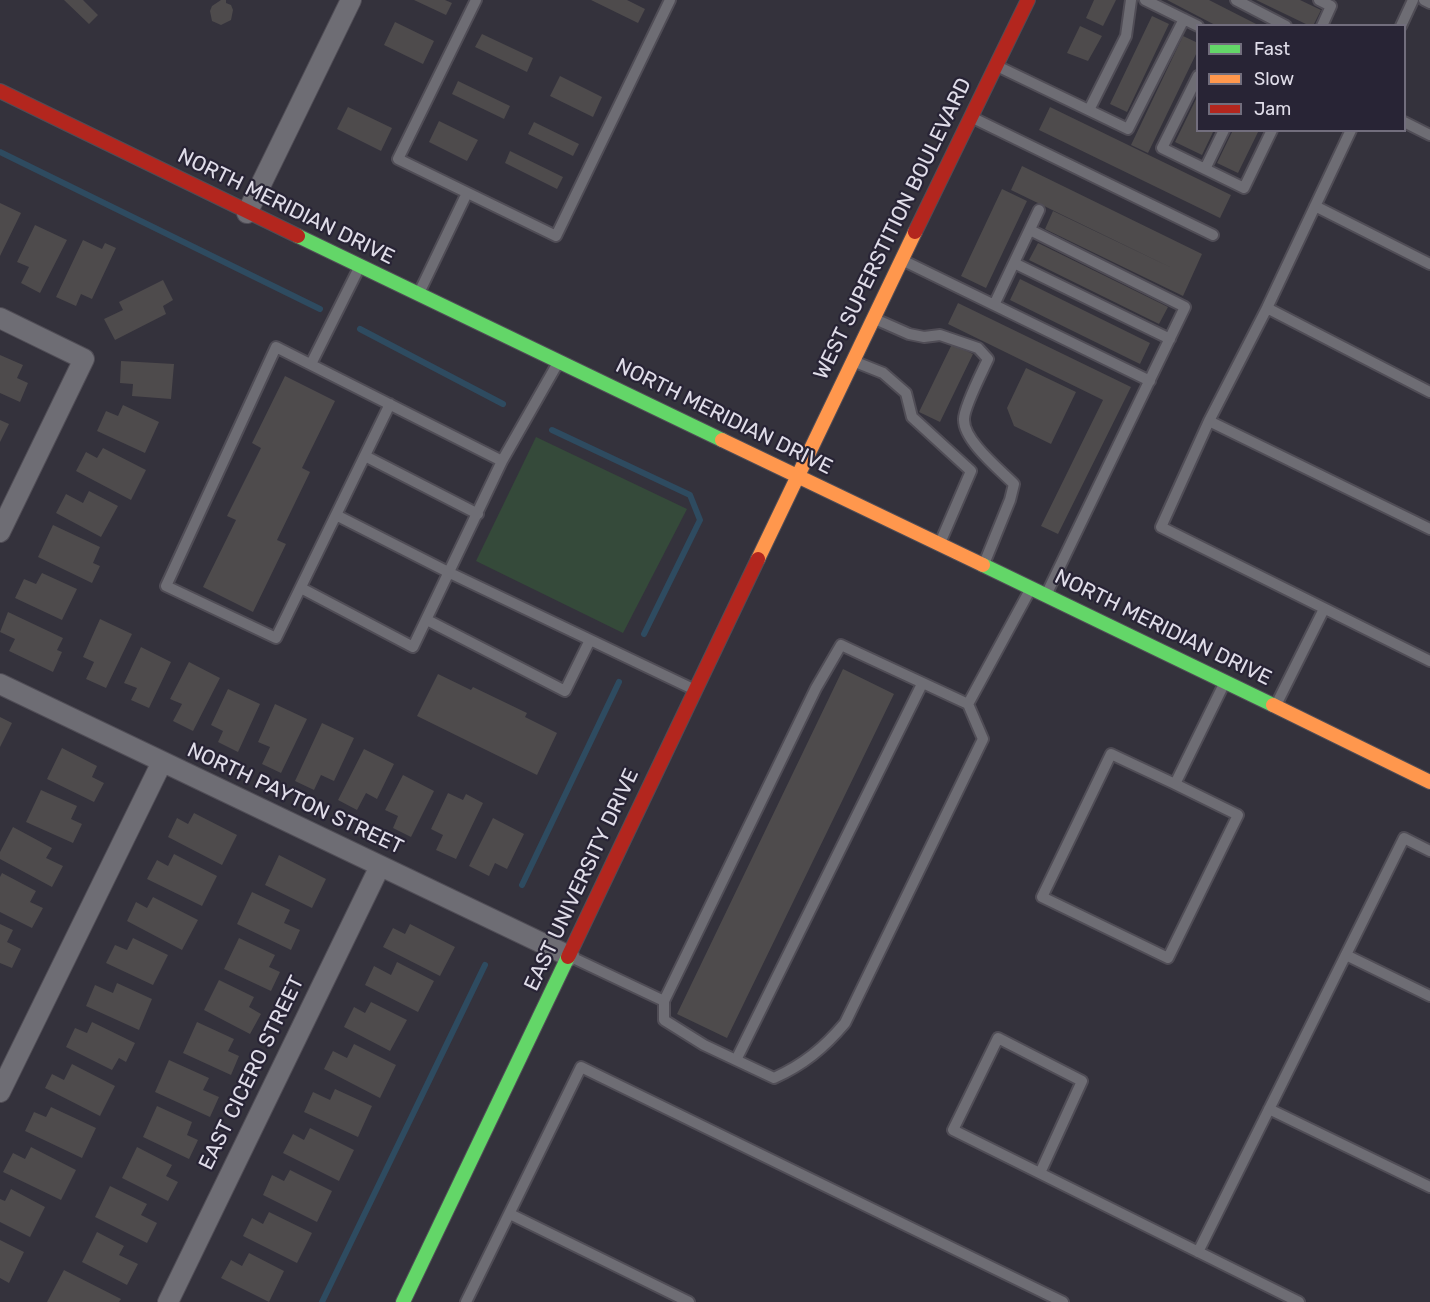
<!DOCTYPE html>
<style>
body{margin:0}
#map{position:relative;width:1430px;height:1302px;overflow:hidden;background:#34323c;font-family:Rubik,sans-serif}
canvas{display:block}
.legend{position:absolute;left:1196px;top:24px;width:210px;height:108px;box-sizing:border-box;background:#282435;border:2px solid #726e7d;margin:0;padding:8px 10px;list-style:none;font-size:18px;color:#e0dde9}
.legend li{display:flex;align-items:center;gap:12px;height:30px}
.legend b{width:30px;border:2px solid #726e7d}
</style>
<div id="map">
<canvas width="1430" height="1302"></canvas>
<ul class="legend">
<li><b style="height:8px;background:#63d668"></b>Fast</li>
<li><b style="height:8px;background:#ff974d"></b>Slow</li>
<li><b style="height:8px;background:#b3261e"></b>Jam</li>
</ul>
</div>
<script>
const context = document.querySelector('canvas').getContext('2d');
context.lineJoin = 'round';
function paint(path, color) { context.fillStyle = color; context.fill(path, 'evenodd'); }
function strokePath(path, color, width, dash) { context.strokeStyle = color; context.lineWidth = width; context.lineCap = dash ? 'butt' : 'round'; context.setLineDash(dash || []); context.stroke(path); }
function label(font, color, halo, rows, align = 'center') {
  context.font = font + ' Rubik,sans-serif'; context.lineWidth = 4.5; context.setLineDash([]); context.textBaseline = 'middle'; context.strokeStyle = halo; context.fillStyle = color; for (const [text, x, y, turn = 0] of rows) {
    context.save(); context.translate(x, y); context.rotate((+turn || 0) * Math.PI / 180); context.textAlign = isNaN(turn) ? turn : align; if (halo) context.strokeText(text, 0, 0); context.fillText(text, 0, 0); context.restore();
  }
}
paint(new Path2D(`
 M536,437L687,509L623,633L476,561Z`), '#354a3a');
strokePath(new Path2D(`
 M0,152L320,309
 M360,329L503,404
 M552,430L690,495L700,520L644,634
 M522,885L619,682
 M322,1302L485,965`), '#2e4b60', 6);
paint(new Path2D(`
 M64,0H83L98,15L89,24Z
 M221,0H226V3L231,5L233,10L231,20L221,25L212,21L210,11L212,6Z
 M414,0H445L452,3L446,15Z
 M591,0H627L645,9L638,23Z
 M1094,0H1116L1103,26L1086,18Z
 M1167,0H1209L1260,26H1217Z
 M1256,0H1300L1321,10L1313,26H1310Z
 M1152,16L1169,24L1127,112L1110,104Z
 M395,22L434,41L423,64L384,45Z
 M1080,26L1102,36L1088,61L1067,53Z
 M482,34L533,58L527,72L475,47Z
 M1183,36L1198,43V50L1148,153L1131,145Z
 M560,76L602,97L593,117L550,96Z
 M458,81L510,106L504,119L452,94Z
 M1198,95V130H1214L1202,155L1175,142Z
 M348,107L392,128L381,151L337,129Z
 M1050,107L1231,195L1220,218L1039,130Z
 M439,121L478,140L467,161L429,142Z
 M534,122L579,144L573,156L528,134Z
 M1233,130H1259L1238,173L1217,163Z
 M510,151L563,177L557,189L505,163Z
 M1022,166L1202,254L1183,296L1045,229L1053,211L1174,269L1011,190Z
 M1002,189L1027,201L986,288L961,276Z
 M0,203L21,213L0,256Z
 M35,225L67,240L40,293L21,283L29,267L17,262Z
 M83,240L102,249L105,243L116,248L92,299L81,294L76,306L56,297Z
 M1038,243L1168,307L1159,324L1029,260Z
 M1020,279L1150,343L1140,364L1010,300Z
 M163,280L173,300L163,306L166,314L115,340L104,319L123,310L119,302Z
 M958,303L1131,387L1058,534L1041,526L1103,400L948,324Z
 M952,344L973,354L940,422L919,412Z
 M0,355L23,365L17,378L28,383L20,402L0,393Z
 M121,361L174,364L171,399L132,396L133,384L120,383Z
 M1026,368L1076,392L1051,444L1014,426L1007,408Z
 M285,376L335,401L302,468L310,472L277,540L286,544L253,612L203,587L236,520L227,516L261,448L252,443Z
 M123,405L159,422L145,453L97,431L106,411L118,416Z
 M0,420L9,424L0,442Z
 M103,448L146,470L131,500L76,471L86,452L97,458Z
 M89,491L118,506L101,537L56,513L66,494L83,503Z
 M53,525L100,547L93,563L100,566L92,583L38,557Z
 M42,573L77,589L62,620L15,598L24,579L36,584Z
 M8,612L63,638L57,650L62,652L53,672L9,651L15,639L0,632Z
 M100,619L132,634L106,688L86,679L94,662L83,657Z
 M141,647L171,662L149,708L131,700L137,688L124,683Z
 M189,662L220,678L193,731L173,721L182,704L170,699Z
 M843,669L894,694L727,1038L677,1014Z
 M438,674L471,690L473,687L527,713L525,717L557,733L537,775L417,716Z
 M228,689L260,704L238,752L218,742L223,731L211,725Z
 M275,704L307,719L281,773L262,764L270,747L258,742Z
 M0,717L12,723L0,747Z
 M322,723L354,738L334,781L321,775L314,790L295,781Z
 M62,748L97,766L92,777L104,783L94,802L47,779Z
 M364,749L394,764L377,799L366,793L357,810L338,800Z
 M403,775L434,791L411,837L393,828L398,816L385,810Z
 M41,790L77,806L71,819L82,824L73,843L26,822Z
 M448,793L463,800L466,794L483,803L456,859L436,850L443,835L431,829Z
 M194,813L237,835L222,865L168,837L177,818L188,824Z
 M493,818L524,834L507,869L495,863L489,876L469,866Z
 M13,827L52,848L46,858L63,866L52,887L0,859V852Z
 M174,854L217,876L202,906L147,879L157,860L168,866Z
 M279,855L326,879L312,908L265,885Z
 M2,873L36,891L30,902L43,908L32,928L0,912V877Z
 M252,892L290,910L284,923L300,930L291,950L237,924Z
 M153,897L198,920L182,950L127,921L136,902L147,908Z
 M0,924L13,930L7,942L21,949L12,968L0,963Z
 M410,924L455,947L440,976L383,947L393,928L405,934Z
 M133,938L168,955L153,985L106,963L115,945L127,950Z
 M239,938L275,955L269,967L280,972L271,991L224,969Z
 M397,962L434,981L418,1012L365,985L374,966L391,975Z
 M219,980L254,997L249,1007L261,1014L250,1034L204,1010Z
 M117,983L152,999L139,1030L86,1006L95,985L113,993Z
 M371,1002L407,1020L390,1051L344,1027L354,1007L365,1013Z
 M92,1022L135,1043L126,1062L119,1058L112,1070L66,1047L75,1028L87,1033Z
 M197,1022L234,1039L228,1051L239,1056L231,1075L183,1053Z
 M354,1044L396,1065L380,1098L324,1069L333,1051L347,1058Z
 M169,1060L209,1078L203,1090L219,1097L210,1117L155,1092Z
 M72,1064L115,1086L100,1116L45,1088L52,1074L64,1080Z
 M335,1089L372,1106L358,1137L304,1112L313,1092L330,1100Z
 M157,1106L192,1122L187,1135L198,1140L189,1159L143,1137Z
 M51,1107L96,1128L82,1158L25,1131L34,1112L46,1117Z
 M310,1128L354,1150L339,1181L283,1153L293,1134L304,1140Z
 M31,1147L76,1170L61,1200L3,1172L13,1153L25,1159Z
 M137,1147L172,1165L166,1176L178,1182L168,1201L122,1178Z
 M290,1170L332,1191L317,1222L263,1195L272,1175L284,1181Z
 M110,1186L147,1204L141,1215L157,1223L147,1243L95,1217Z
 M11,1189L45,1207L30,1237L0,1222V1199L5,1201Z
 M269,1212L312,1233L297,1263L243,1236L252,1218L263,1224Z
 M97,1232L124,1246L119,1255L138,1264L127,1285L82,1262Z
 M0,1240L24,1252L9,1283L0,1278Z
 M249,1253L284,1271L269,1302L221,1278L231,1260L242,1266Z
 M64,1270L121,1299L119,1302H47Z`), '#4e4b4c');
const lane = new Path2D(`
 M476,0L398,159L556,236L670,0
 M1145,0L1198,26
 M1236,0L1286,26
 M1319,0L1331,6L1322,26
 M1424,0L1430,3
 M1401,26L1413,0
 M997,66L1128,129L1184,19
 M1198,76L1162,148L1244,188L1272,130
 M1089,110L1126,36L1131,0
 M971,117L1213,235
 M1404,122L1430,135
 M1351,130L1267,308L1209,421L1161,527L1430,661
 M1205,169L1224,130
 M1315,206L1430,264
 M1030,230L1185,307L1047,593
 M902,260L1150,381
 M1014,263L1170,339
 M419,293L467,193
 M994,305L1039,210
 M1267,308L1430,392
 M875,319L909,334L924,337L940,335L978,348L988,359C982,372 964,407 964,419C963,440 999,469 1014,484L1010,500L984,564
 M853,361L883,373L906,393L912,417L971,471L940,543
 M311,364L359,268
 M390,404L276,638L166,586L276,347C351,385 427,423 502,461
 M1209,421L1430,529
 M365,456L478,514
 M336,515L450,573L693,689
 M301,588L413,647L502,461L559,361
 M427,620L565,691L590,640
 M1276,705L1324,609
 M1175,784L1238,815L1168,958L1042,897L1111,754L1175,784L1225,682
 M1346,955L1430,996
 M569,956L664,1001L816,688L841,645L968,704L1030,590
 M664,1001V1020L704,1045L774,1078C803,1065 824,1048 845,1023L983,739L968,704
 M736,1060L922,684
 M1269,1109L1430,1187
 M1040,1173L1082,1081L998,1038L953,1130L1299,1302
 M510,1214L689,1302
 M1198,1252L1404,838L1430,851
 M466,1302L581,1067L1063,1302`);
const street = new Path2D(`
 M247,213L351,0
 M0,318L84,359L0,532
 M0,684L569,956
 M0,1092L162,762
 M168,1302L380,866`);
const fast = new Path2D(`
 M298,236L722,440
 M983,565L1273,705
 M403,1302L568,957`);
const slow = new Path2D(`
 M722,440L983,565
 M758,559L915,232
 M1273,705L1430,782`);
const jam = new Path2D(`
 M0,91L298,236
 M915,232L1028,0
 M568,957L758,559`);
strokePath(lane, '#504d56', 14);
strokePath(street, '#504d56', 22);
strokePath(fast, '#504d56', 16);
strokePath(slow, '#504d56', 16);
strokePath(jam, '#504d56', 16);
strokePath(lane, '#6e6d74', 10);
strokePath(street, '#6e6d74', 20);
strokePath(fast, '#63d668', 14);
strokePath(slow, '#ff974d', 14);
strokePath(jam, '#b3261e', 14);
label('21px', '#e0dde9', '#282435', [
 ["NORTH MERIDIAN DRIVE",286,207,26],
 ["WEST SUPERSTITION BOULEVARD",893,229,-64],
 ["NORTH MERIDIAN DRIVE",724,417,26],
 ["NORTH MERIDIAN DRIVE",1163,628,26],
 ["NORTH PAYTON STREET",295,799,25],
 ["EAST UNIVERSITY DRIVE",582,880,-65],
 ["EAST CICERO STREET",252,1073,-64]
]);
</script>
